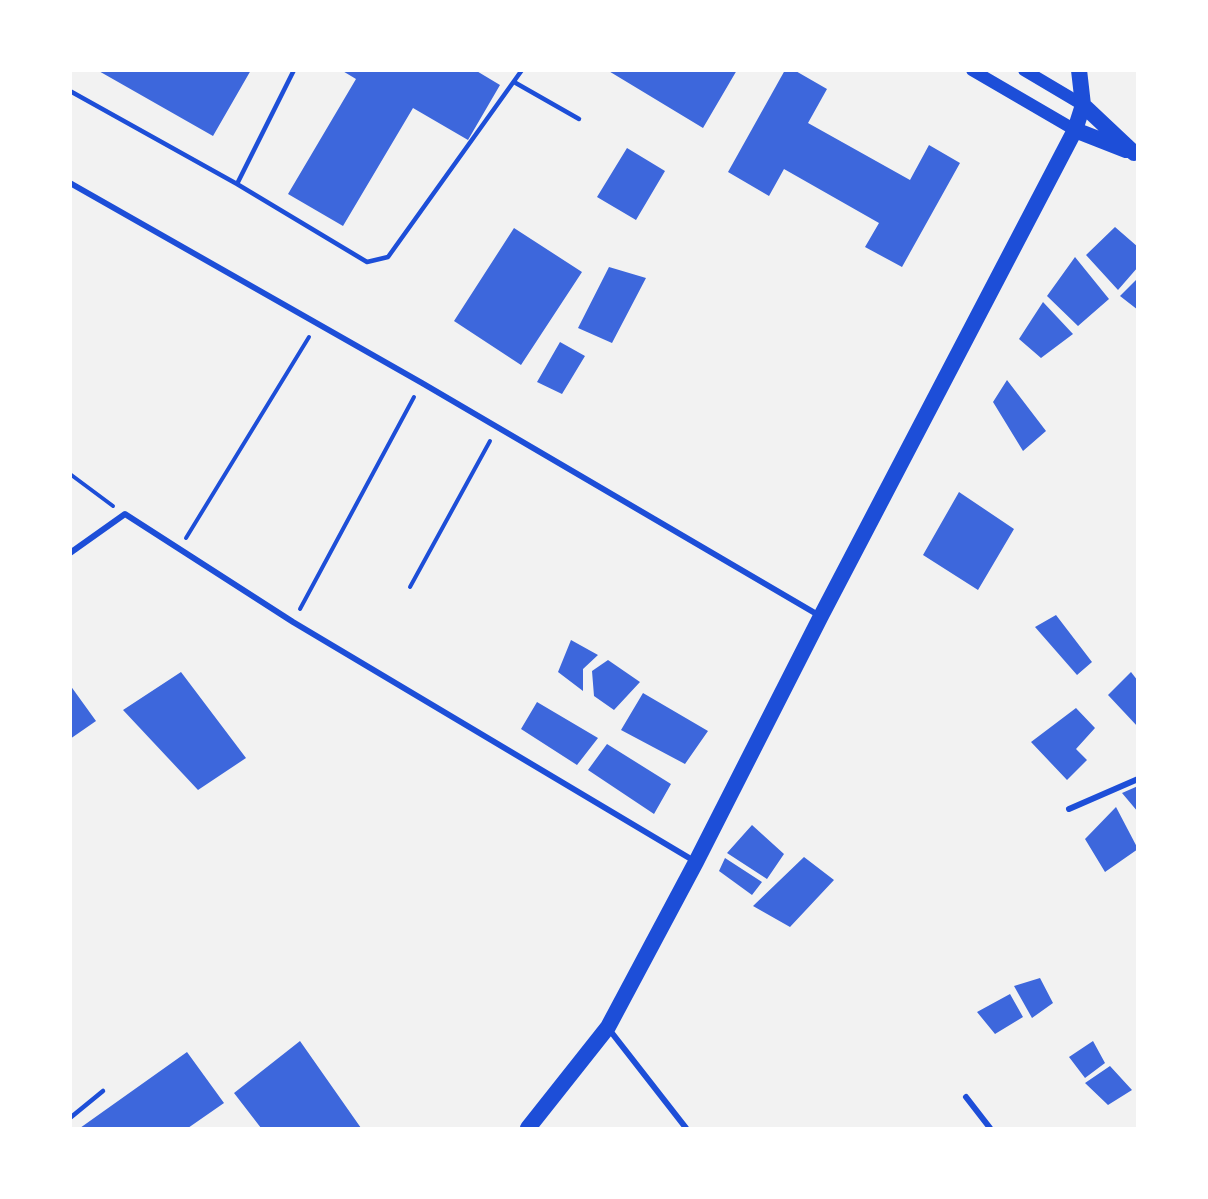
<!DOCTYPE html>
<style>
body{margin:0}
#map{position:relative;width:1208px;height:1199px;overflow:hidden;background:#f2f2f2;font-family:Ubuntu,sans-serif}
canvas{display:block}
.frame{position:absolute;inset:0;border:72px solid #fff;pointer-events:none}
</style>
<div id="map">
<canvas width="1208" height="1199"></canvas>
<div class="frame"></div>
</div>
<script>
const context = document.querySelector('canvas').getContext('2d');
context.lineJoin = 'round';
function paint(path, color) { context.fillStyle = color; context.fill(path, 'evenodd'); }
function strokePath(path, color, width, dash) { context.strokeStyle = color; context.lineWidth = width; context.lineCap = dash ? 'butt' : 'round'; context.setLineDash(dash || []); context.stroke(path); }
paint(new Path2D(`
 M97,70H251L213,136Z
 M341,70H475L500,85L468,140L413,108L343,226L288,194L356,79Z
 M607,70H737L703,128Z
 M785,70H794L827,89L808,123L910,180L929,145L960,163L902,267L865,247L879,223L784,169L769,196L728,172Z
 M627,148L665,171L636,220L597,197Z
 M1115,227L1138,247V267L1118,290L1086,255Z
 M514,228L582,272L521,365L454,321Z
 M1075,257L1109,299L1078,326L1047,296Z
 M609,267L646,278L612,343L578,328Z
 M1138,278V310L1120,296Z
 M1043,302L1073,334L1041,358L1019,339Z
 M560,342L585,356L562,394L537,382Z
 M1007,380L1046,431L1023,451L993,402Z
 M959,492L1014,529L978,590L923,555Z
 M1056,615L1092,662L1077,675L1035,627Z
 M571,640L598,655L583,669V691L558,672Z
 M608,660L640,682L614,710L594,696L592,671Z
 M181,672L246,758L198,790L123,710Z
 M1131,672L1138,681V727L1108,695Z
 M70,685L96,721L70,739Z
 M643,693L708,731L685,764L621,730Z
 M537,702L598,738L577,765L521,729Z
 M1076,708L1095,728L1076,749L1087,760L1067,780L1031,742Z
 M607,744L671,784L654,814L588,770Z
 M1138,786V812L1122,793Z
 M1116,807L1138,849L1105,872L1085,839Z
 M752,825L784,854L767,879L727,853Z
 M804,857L834,880L790,927L753,906Z
 M725,858L762,882L752,895L719,871Z
 M1040,978L1053,1003L1032,1018L1014,986Z
 M1010,994L1023,1017L995,1034L977,1012Z
 M300,1041L361,1128H261L234,1093Z
 M1093,1041L1105,1063L1085,1078L1069,1057Z
 M187,1052L224,1103L188,1128H80Z
 M1110,1066L1132,1090L1108,1105L1085,1083Z`), '#3d67dc');
strokePath(new Path2D(`
 M70,474L113,506
 M186,538L309,337
 M410,587L490,441
 M300,609L414,397`), '#1d4ed8', 4);
strokePath(new Path2D(`
 M514,82L579,119
 M70,91L237,184L367,262L388,257L522,70
 M237,184L294,70
 M70,1118L103,1091`), '#1d4ed8', 4.5);
strokePath(new Path2D(`
 M70,183L422,383L820,616
 M70,553L125,514L293,622L696,862
 M1069,809L1138,779
 M608,1028L686,1128
 M966,1097L990,1128`), '#1d4ed8', 6);
strokePath(new Path2D(`
 M972,70L1075,130
 M1024,70L1083,105`), '#1d4ed8', 12);
strokePath(new Path2D(`
 M1083,105L1134,153
 M1075,130L1126,150
 M528,1128L608,1027L696,862L821,616L1075,130L1083,105L1079,70`), '#1d4ed8', 16);
</script>
